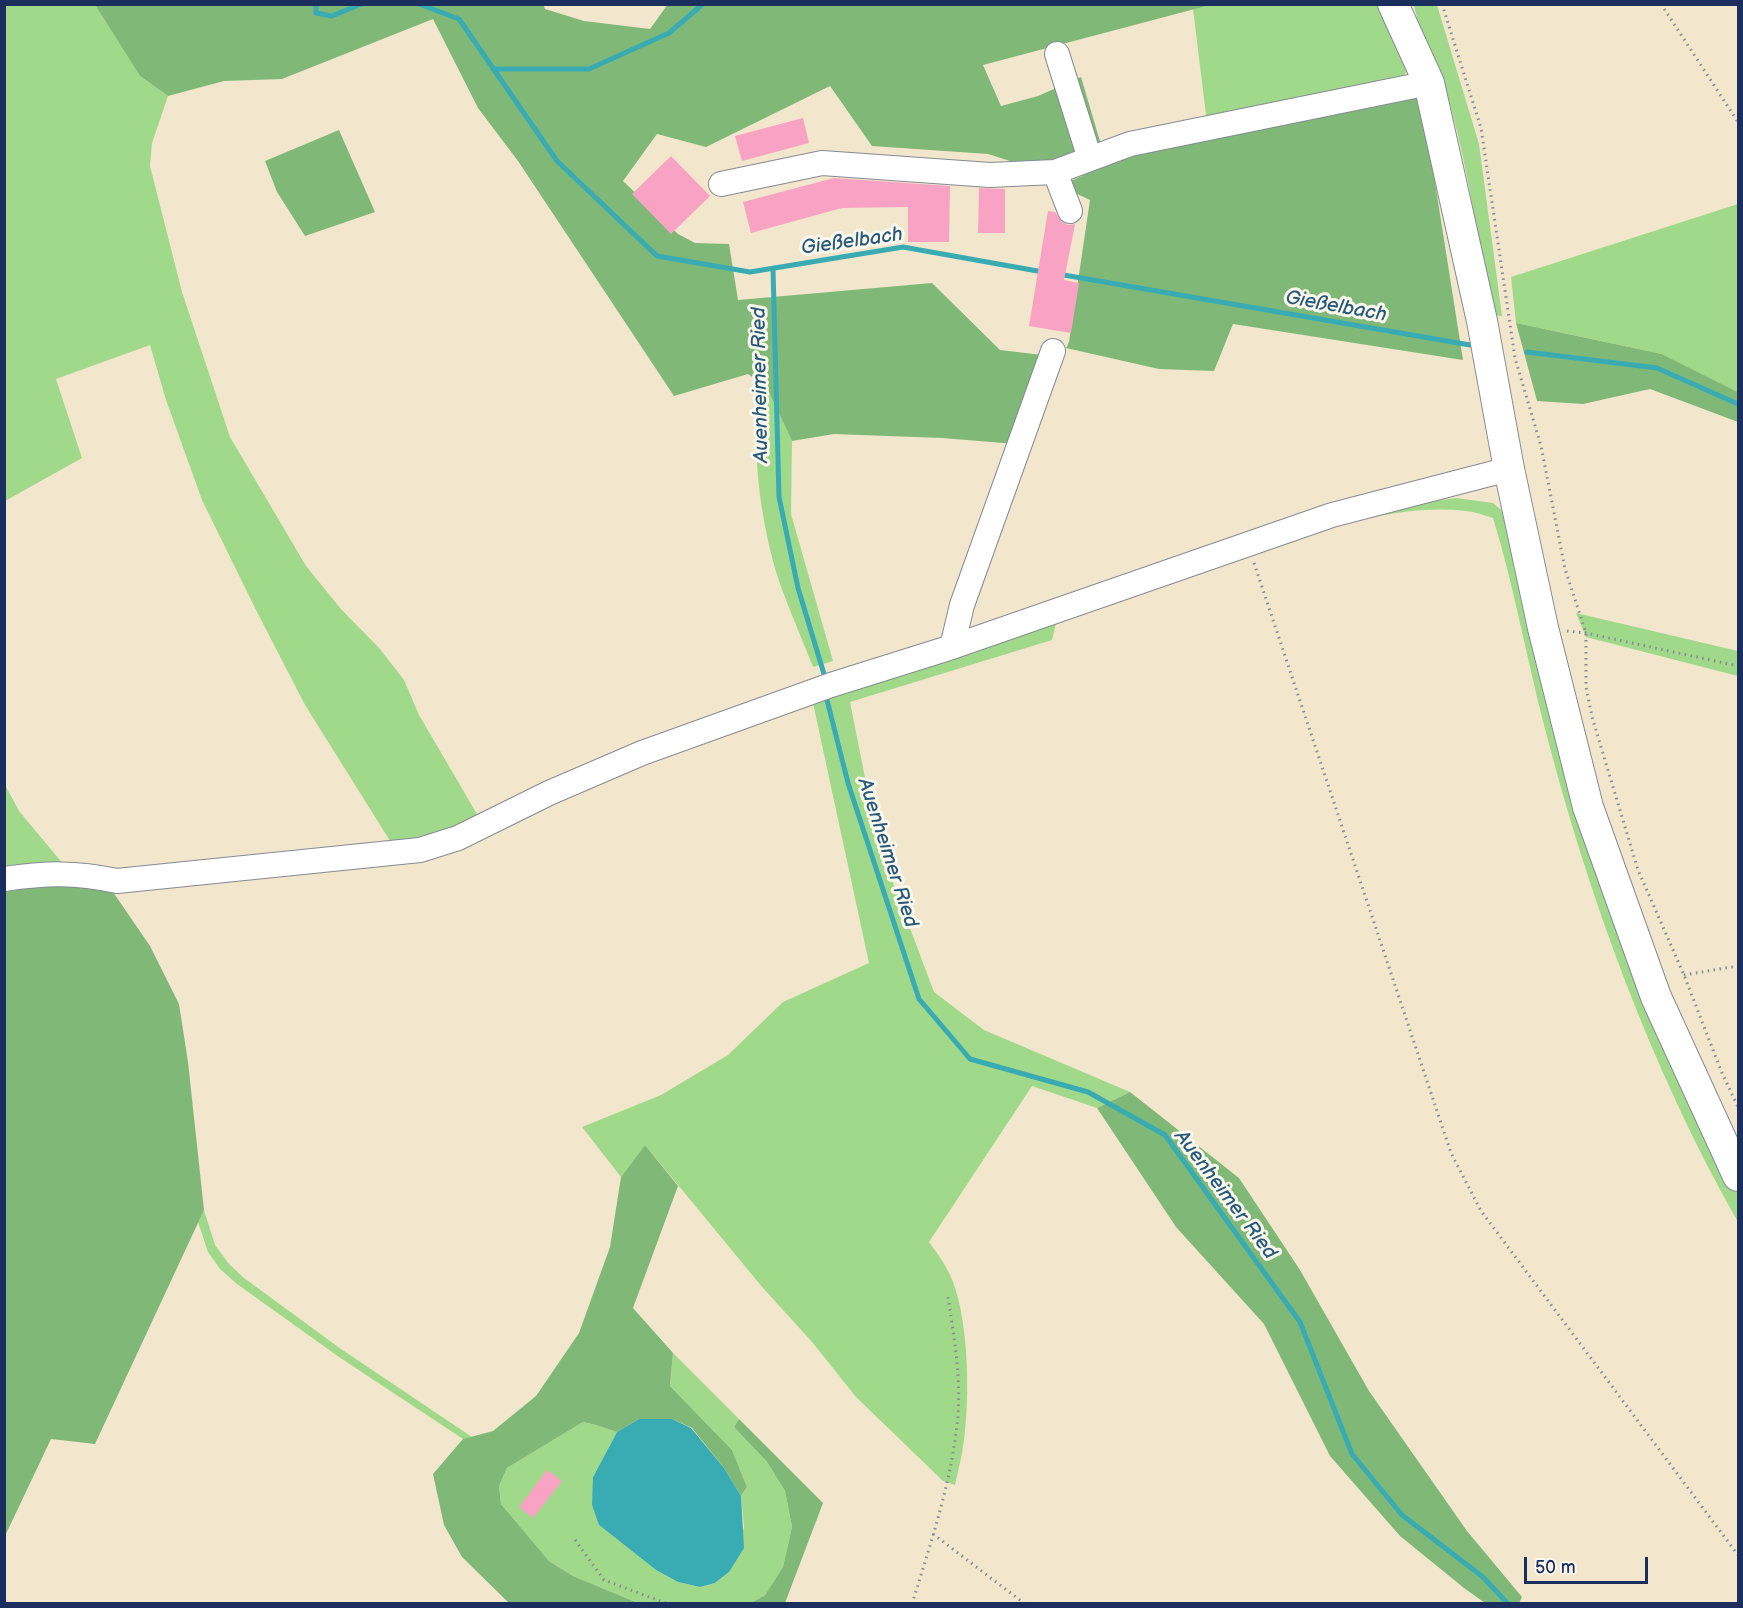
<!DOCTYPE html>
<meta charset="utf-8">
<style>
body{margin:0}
#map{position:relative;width:1743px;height:1608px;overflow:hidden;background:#f2e6cc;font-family:"Balsamiq Sans",sans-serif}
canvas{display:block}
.frame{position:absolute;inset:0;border:6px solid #1b2f5e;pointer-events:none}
.scale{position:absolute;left:1524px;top:1557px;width:124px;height:27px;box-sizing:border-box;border:3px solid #1b2f5e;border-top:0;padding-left:8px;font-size:18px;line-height:21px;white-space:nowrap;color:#1b2f5e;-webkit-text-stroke:4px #fbf7ec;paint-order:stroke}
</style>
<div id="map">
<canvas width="1743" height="1608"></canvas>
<div class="frame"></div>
<div class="scale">50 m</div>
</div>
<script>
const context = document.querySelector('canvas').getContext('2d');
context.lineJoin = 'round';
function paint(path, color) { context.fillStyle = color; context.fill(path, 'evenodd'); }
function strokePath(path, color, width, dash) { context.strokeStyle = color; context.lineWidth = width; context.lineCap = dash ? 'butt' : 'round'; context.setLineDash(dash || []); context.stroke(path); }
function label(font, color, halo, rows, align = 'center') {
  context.font = font + ' "Balsamiq Sans",sans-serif'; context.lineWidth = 6; context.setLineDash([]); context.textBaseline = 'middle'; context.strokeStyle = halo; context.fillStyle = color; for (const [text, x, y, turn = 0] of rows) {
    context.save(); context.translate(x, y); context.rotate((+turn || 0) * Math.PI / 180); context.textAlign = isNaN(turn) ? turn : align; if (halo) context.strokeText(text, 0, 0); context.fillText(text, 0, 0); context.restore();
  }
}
paint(new Path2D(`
 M1210,4L1381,5L1407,70L1404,76L1207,123L1193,9Z
 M5,5H95L140,76L168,96L152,143L150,166L182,292L230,437L306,566L341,609L380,649L404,680L419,715L481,821L435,839L392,844L305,705L255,608L202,500L166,400L150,345L56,379L82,458L5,501Z
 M1414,5H1437L1479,144L1502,316L1492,315C1479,245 1469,173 1450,104C1440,70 1420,39 1414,5Z
 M1738,204V392L1662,354L1516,323L1511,277Z
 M760,381L766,386L792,441L791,514L833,661L813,667C802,638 789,610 779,581C760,522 750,443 760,381Z
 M1456,498L1493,503L1504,512L1539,652L1725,1169L1738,1194V1222C1651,1069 1588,896 1544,725C1526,656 1514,586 1493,518C1484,515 1475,512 1466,511C1395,503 1323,531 1256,551C1322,529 1387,507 1456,498Z
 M1576,613L1738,651V676L1586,637Z
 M1057,619L1052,640L850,702L878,843L934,992L984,1030L1130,1092L1097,1108L1032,1086L929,1242C936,1252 944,1262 949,1273C969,1312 970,1397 964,1440C962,1456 958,1471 955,1485L943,1481L856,1397L813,1343L763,1288L645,1145L621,1177L582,1127L661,1095L728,1055L783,1002L869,963L813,703Z
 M4,783L19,811L64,865L5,873Z
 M204,1210L215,1245L229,1264L244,1278L341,1349L472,1437L463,1439L339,1357L237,1284L220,1269L208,1252L198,1222Z
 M673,1353L739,1419L734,1427L767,1462L785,1491L792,1527L783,1567L765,1595L751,1603H638L573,1576L549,1561L501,1504L499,1486L507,1468L583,1422L596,1425L617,1432L593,1477L599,1525L656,1570L678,1582L700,1587L715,1583L729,1572L744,1527L741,1496L747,1487L732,1450L670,1386Z`), '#a1d98b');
paint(new Path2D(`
 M543,4L545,9L584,21L650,29L668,4L1210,5L983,65L1001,106L1038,96L1081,77L1102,148L1032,168L988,154L872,146L830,86L706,147L657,134L623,181L678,234L695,243L729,244L738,300L932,283L1000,350L1051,356L1016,444L942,438L834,434L792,441L766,386L748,374L674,396L518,161L478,108L433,19L282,79L224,81L168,96L140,76L95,5Z
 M1421,94L1463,360L1233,324L1214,371L1159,369L1066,348L1069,342L1090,200L1060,186L1149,145Z
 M339,130L375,212L305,236L277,192L265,161Z
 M1516,323L1662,354L1738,392V422L1650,389L1583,404L1537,401Z
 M5,885H63L113,892L150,946L179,1004L188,1062L204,1210L95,1444L51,1439L5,1536Z
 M1130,1092L1239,1178L1300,1270L1369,1391L1467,1531L1522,1597L1519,1603H1485L1464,1588L1400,1536L1330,1456L1264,1324L1176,1227L1097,1108Z
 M645,1145L678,1186L633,1308L673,1353L670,1386L732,1450L747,1487L741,1496L724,1468L692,1428L672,1419H639L617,1432L596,1425L583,1422L507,1468L499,1486L501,1504L549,1561L573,1576L638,1603L510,1604L462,1557L444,1525L433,1474L463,1439L493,1431L536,1396L579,1333L610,1247L621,1177Z
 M739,1419L823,1503L785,1603H751L765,1595L783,1567L792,1527L785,1491L767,1462L734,1427Z`), '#80b977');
paint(new Path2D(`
 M639,1419H672L691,1428L724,1468L741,1496L744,1548L729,1572L715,1583L700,1587L678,1582L656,1570L599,1525L592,1505L593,1477L617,1432Z`), '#39abb2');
strokePath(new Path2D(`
 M316,4V13L332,16L361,4
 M419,4L459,19L557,161L657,256L750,272L903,247L1043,272
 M493,69H589L669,33L703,4
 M773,269L779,497L798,588L824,674
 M1058,274L1470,345
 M1527,352L1657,368L1738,404
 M827,700L848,783L919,999L970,1059L1088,1092L1165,1135L1300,1322L1352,1454L1402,1515L1483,1577L1508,1604`), '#39abb2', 5);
paint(new Path2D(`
 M803,118L809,143L742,161L735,136Z
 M671,156L710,196L671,234L632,194Z
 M834,178L950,186L949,242H908V207L842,208L751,233L743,202Z
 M979,188L1005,189V233H978Z
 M1048,211L1055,212L1062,222L1068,225L1075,224L1064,280L1079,283L1071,333L1029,326Z
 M547,1470L562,1481L533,1518L519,1507Z`), '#f9a3c4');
const minor = new Path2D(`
 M1057,54L1090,159
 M721,184L822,163L990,175L1055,172
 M1070,211L1055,172L1130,144L1429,83
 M952,647L962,605L1053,351
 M4,879C46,873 75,872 117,881L420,850L458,838L549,793L642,753L831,685L952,647L1332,515L1509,469`);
const major = new Path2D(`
 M1393,4L1429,83L1482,321L1509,469L1543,628L1588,807L1656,997L1738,1176`);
strokePath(minor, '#868a95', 26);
strokePath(major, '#868a95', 32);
strokePath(new Path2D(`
 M1442,4L1481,128L1515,358L1541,446L1565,569L1586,633V687L1592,717L1638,870L1684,975L1722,1073L1738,1107
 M1661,4L1738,122
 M1254,563L1451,1153L1481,1211L1738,1555
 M1567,631L1586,633L1738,666
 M1684,975L1738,966
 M933,1534L1025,1604
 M575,1540L604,1580L668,1604
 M912,1604C931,1542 952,1481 958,1416C961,1376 954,1336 948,1297`), '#868a95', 3, [1.5, 4.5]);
strokePath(minor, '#fff', 24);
strokePath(major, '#fff', 30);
label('italic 20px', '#265a7b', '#fbf7ec', [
 ["Gießelbach",852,242,-8],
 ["Gießelbach",1336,307,10],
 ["Auenheimer Ried",761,385,-91],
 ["Auenheimer Ried",887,853,72],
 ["Auenheimer Ried",1225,1195,53]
]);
</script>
